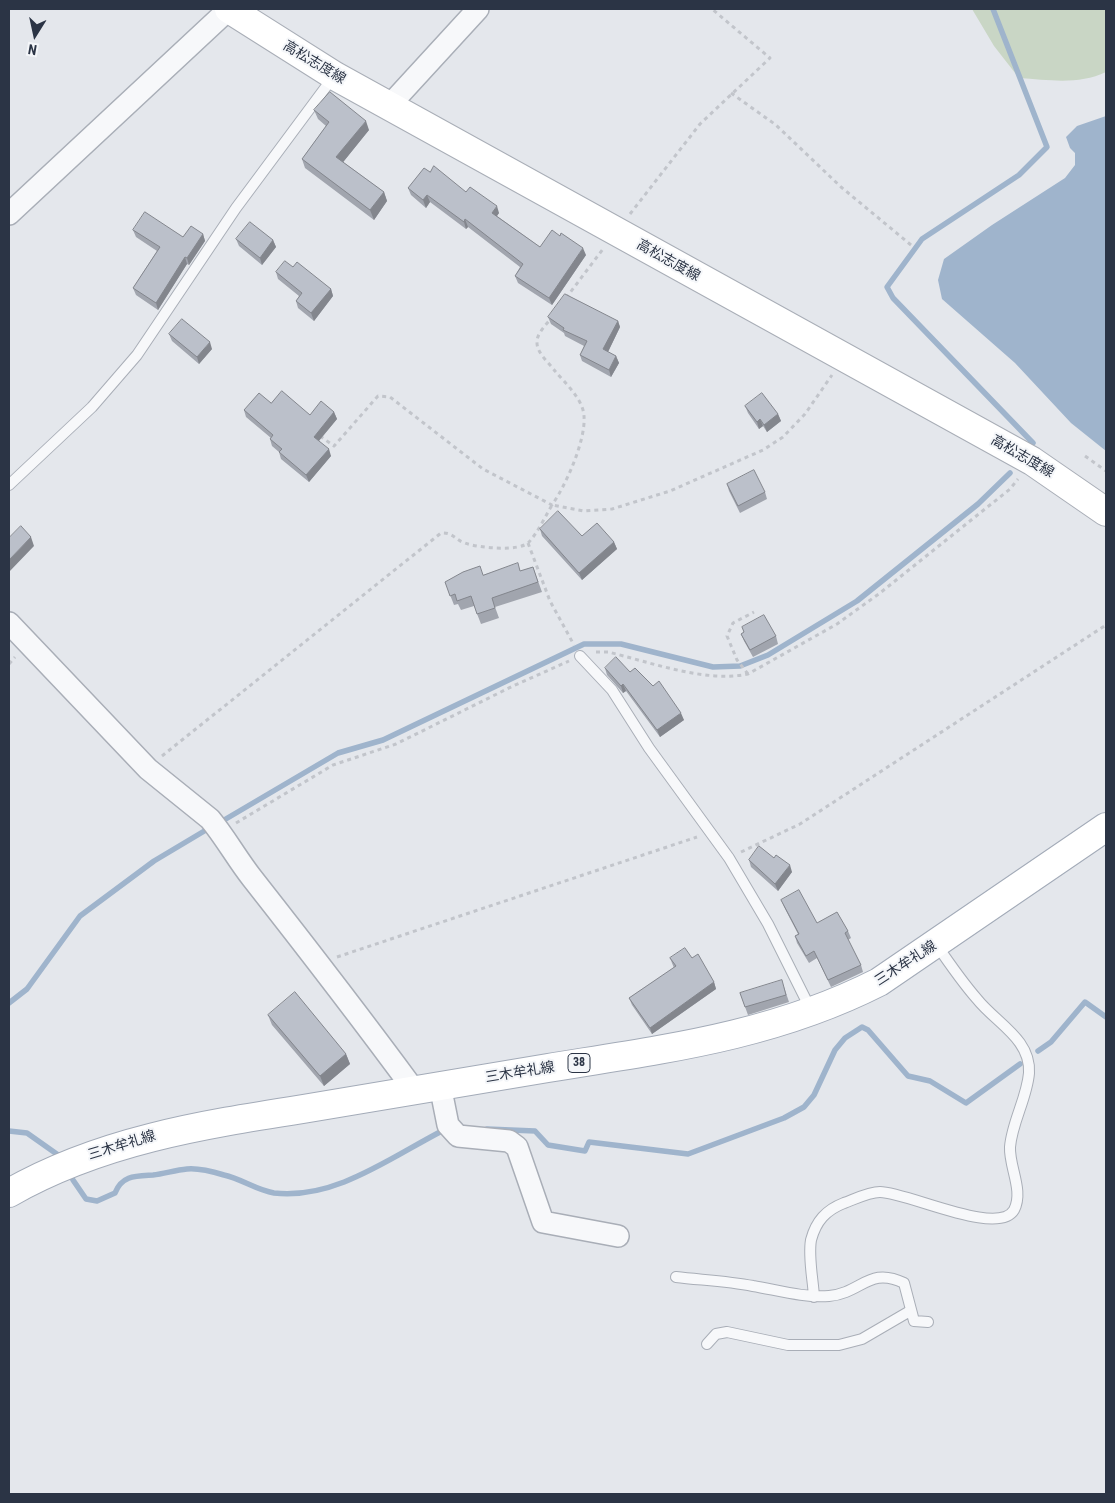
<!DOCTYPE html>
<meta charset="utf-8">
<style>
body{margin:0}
#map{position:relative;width:1115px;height:1503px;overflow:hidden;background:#e4e7ec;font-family:"Roboto Condensed",sans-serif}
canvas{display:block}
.frame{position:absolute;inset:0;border:10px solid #2b3445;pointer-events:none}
.north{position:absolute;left:10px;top:10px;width:50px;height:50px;-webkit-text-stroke:4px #f4f6f9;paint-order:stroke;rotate:190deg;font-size:14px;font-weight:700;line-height:20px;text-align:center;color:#2b3445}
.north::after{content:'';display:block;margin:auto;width:18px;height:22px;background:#2b3445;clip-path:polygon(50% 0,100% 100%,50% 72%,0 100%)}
</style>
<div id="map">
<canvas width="1115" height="1503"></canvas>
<div class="frame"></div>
<div class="north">N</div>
</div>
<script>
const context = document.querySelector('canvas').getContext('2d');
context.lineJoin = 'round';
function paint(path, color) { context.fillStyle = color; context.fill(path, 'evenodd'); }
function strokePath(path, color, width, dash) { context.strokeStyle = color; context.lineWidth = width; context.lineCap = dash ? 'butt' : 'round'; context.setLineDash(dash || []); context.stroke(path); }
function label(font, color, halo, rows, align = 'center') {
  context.font = font + ' "Roboto Condensed","Noto Sans JP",sans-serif'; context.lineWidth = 4; context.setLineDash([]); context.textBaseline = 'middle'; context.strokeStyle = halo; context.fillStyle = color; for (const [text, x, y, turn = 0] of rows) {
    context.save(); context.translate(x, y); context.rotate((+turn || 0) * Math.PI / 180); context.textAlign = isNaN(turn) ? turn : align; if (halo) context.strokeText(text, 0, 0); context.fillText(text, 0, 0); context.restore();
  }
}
paint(new Path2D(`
 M972,9H1106V72C1079,85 1049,80 1019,78L994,46Z`), '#c9d6c5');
paint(new Path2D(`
 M1106,116V451L1071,423L1015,363L942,299L938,280L944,259L992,225L1065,178L1075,165V153L1070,148L1066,137L1077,126Z`), '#9fb4cc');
strokePath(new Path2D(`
 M993,9L1047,147L1019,175L922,239L887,287L893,298L1033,443
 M219,823L338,753L383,740L584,644H621L713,667L740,666L768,655L857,601L978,504L1010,473
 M9,1003L27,989L80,916L154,861L211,827
 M1038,1051L1051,1042L1085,1002L1106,1017
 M487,1129L535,1131L548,1145L585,1151L589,1142L688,1154L784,1118L804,1107L814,1095L835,1050L845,1038L862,1027L868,1030L908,1076L930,1081L966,1103L1020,1064
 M9,1131L27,1133L61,1157
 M73,1180L86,1199L97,1201L115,1193C122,1175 136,1176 153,1175C164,1174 175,1170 187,1169C197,1168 214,1172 224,1175C242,1179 256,1190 274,1193C334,1200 390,1158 440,1132H447`), '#9fb4cc', 5.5);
const service = new Path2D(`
 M9,485L92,407L137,355L236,208L334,76
 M580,656L612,690L649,748L729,858L768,924L811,1010
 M676,1277C701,1280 727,1281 753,1286C777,1290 804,1298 829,1296C862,1293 869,1266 904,1283L914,1321L928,1322
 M814,1297C813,1279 808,1257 811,1240C816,1221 826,1210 844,1203C855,1199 869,1192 880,1192C907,1192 998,1237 1014,1210C1024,1191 1009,1167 1010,1147C1012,1122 1027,1098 1029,1073C1031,1039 996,1023 977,999C962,982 949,963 936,944
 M707,1344L716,1334L727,1332L788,1345H839L862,1339L910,1311`);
const minor = new Path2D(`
 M389,106L478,9
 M9,214L229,9
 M9,623L148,769L210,819C225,837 237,859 252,878C307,948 361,1018 414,1090
 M440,1085L448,1125L458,1136L509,1141L517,1147L543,1222L618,1236`);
const secondary = new Path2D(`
 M229,9L335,76L1032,461L1106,512`);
const primary = new Path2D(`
 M9,1193C100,1141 201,1125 303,1109C385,1096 466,1081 548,1068C665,1049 773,1036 879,982L1106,827`);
strokePath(service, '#a9aeb7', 12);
strokePath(minor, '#a9aeb7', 24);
strokePath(secondary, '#a9aeb7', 30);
strokePath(primary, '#a3abb8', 30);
strokePath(new Path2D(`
 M731,93L776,125L841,187L911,245
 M630,214L700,124L770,58L712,9
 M566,298L603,249
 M320,436L334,446L378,396L390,397L483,469L552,505C566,485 586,440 584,416C583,399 565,383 555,371C549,363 537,353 537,343C536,334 547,324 552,317
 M1085,456L1106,471
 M528,543L550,601L574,645
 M596,652H608C650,662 705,683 748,674L837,624L880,593L1010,489L1018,479
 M9,664L15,657
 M748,674L737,660L727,636L733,623L754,612
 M162,756L441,533C453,532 455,540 465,543C478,548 520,552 529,542C538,532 545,517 552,505L584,511L612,509L670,491L763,450L783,437L805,414L832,375
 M236,823L333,765L396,744L513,686L569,661
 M741,852L800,824L1106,625
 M337,957L697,837`), '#c2c5cb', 3, [4, 4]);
strokePath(service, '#f7f8fa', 10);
strokePath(minor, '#f7f8fa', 21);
strokePath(secondary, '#fff', 28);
strokePath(primary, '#fff', 28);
paint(new Path2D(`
 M314,110L369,130L343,162L384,192L387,201L374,220L305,168L302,159L326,126L318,119Z
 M430,172L466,192L499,213L497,216L540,247L586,255L552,305L518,283L515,276L520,267L468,227L466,229L430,202L426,208L411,195L408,188Z
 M133,230L183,237L203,234L205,241L189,265L187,264L158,310L136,295L133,288L157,251L136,237Z
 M236,239L273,240L276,247L262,265L239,246Z
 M293,267L331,289L333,296L314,321L298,308L296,301L299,296L278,279L276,272Z
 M548,317L618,321L620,327L608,352L616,356L619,363L611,377L582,361L580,355L584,346L565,336L564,333L551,324Z
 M169,334L212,349L199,364L172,341Z
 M271,403L310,415L334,412L337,419L319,441L331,456L309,482L281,459L279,452L272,446L270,439L271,438L246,417L244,410Z
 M745,406L778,414L781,421L767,432L763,426L759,429L748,413Z
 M727,484L765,492L767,499L740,513L729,491Z
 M540,529L614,542L617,549L582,580L542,536Z
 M533,567L542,592L495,607L499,618L481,624L474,606L461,610L458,604L454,605L445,582L483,575L521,571Z
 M742,627L776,636L778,644L753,657L744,641L741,634L744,632Z
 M605,668L630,672L653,686L684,720L660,737L626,691L623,693L607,675Z
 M774,858L792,872L778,891L751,867L749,860Z
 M781,900L817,923L848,931L851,938L848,940L861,965L863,972L831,987L817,958L809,963L797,943L795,936L798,934L784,907Z
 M670,958H692L714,982L716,989L652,1034L632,1005L629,998L674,968Z
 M784,987L789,1002L748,1015L740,993Z
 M268,1015L346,1054L350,1064L324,1086L272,1025Z`), '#a1a5ae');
paint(new Path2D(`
 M366,121L369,130L340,166L336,157Z
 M384,192L387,201L374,220L370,210Z
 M427,195L430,202L426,208L423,200Z
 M497,206L499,213L494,220L492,213Z
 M465,219L468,227L466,229L464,222Z
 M203,234L205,241L189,265L187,258Z
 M273,240L276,247L262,265L260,258Z
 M583,248L586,255L552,305L549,298Z
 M185,257L187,264L158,310L156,303Z
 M331,289L333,296L314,321L311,313Z
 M618,321L620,327L606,356L603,349Z
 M210,342L212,349L199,364L197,357Z
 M616,356L619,363L611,377L609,370Z
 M334,412L337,419L317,443L314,437Z
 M778,414L781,421L767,432L764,425Z
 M760,419L763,426L759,429L757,422Z
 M329,449L331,456L309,482L306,475Z
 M31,537L34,546L9,572V560Z
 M614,542L617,549L582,580L579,573Z
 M623,684L626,691L623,693L621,686Z
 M681,713L684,720L660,737L657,730Z
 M790,865L792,872L778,891L775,884Z
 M714,982L716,989L652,1034L650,1028Z
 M346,1054L350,1064L324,1086L320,1076Z`), '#83868d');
const building = new Path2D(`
 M330,92L366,121L336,157L384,192L370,210L302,159L329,122L314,110Z
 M434,166L466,192L470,187L497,206L492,213L540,247L552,230L560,236L561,233L583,248L549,298L515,276L523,264L465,219L464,222L427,195L423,200L408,188L424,168L430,172Z
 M145,212L183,237L191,226L203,234L187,258L185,257L156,303L133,288L160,247L133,230Z
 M250,222L273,240L260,258L236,239Z
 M285,261L293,267L297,262L331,289L311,313L296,301L302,293L276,272Z
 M565,294L618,321L603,349L616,356L609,370L580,355L587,341L563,330L564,328L548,317Z
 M182,319L210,342L197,357L169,334Z
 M282,391L310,415L321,401L334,412L314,437L329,449L306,475L279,452L282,449L270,439L273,435L244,410L259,393L271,403Z
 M762,393L778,414L764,425L760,419L757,422L745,406Z
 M754,470L765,492L738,506L727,484Z
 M558,511L582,536L597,523L614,542L579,573L540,529Z
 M21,526L31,537L9,560V538Z
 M518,563L520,571L533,567L538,582L492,598L495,608L477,614L471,596L457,601L455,594L450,596L445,582L463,572L480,566L483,575Z
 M764,615L776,636L750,650L741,634L744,632L742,627Z
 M616,657L630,672L635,668L653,686L659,681L681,713L657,730L623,684L621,686L605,668Z
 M759,846L774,858L776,855L790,865L775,884L749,860Z
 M799,890L817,923L837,912L848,931L845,933L861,965L828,980L814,951L806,956L795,936L799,934L781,900Z
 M685,948L692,958L698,954L714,982L650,1028L629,998L676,966L670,958Z
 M782,980L786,995L745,1007L740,993Z
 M295,992L346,1054L320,1076L268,1015Z`);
paint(building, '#bbc0ca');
strokePath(building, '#83868d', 1);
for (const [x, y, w] of [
 [579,1063,22]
]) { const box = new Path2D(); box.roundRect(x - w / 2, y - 9.5, w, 19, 4); context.fillStyle = '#f4f6f9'; context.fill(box); strokePath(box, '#2b3445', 1); }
label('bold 12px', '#2b3445', null, [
 ["38",579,1063]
]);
label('14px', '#2b3445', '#f4f6f9', [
 ["高松志度線",314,63,31],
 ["高松志度線",668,261,29],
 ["高松志度線",1022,457,30],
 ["三木牟礼線",906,964,-33],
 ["三木牟礼線",520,1073,-9],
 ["三木牟礼線",122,1146,-17]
]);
</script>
